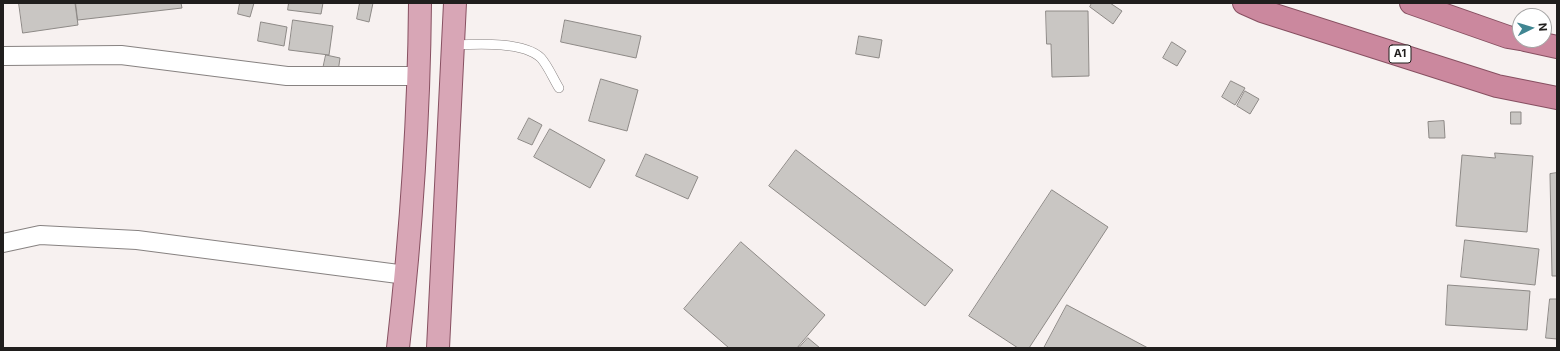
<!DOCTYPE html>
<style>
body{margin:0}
#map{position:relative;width:1560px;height:351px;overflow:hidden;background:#f7f1f0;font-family:Inter,sans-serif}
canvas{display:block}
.frame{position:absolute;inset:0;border:4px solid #201e1d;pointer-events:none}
.north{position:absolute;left:1512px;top:8px;width:40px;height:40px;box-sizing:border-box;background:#fff;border:1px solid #a6a5a5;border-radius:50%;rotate:85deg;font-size:11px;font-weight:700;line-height:16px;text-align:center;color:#201e1d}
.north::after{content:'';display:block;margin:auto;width:14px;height:18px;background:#408692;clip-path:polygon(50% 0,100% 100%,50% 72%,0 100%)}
</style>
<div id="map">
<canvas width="1560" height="351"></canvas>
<div class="frame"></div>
<div class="north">N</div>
</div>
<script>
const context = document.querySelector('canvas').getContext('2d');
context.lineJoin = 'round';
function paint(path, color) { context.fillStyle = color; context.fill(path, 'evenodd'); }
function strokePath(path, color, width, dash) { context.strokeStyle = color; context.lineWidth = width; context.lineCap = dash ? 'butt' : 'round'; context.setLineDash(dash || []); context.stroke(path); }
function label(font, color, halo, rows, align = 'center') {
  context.font = font + ' Inter,sans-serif'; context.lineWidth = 3.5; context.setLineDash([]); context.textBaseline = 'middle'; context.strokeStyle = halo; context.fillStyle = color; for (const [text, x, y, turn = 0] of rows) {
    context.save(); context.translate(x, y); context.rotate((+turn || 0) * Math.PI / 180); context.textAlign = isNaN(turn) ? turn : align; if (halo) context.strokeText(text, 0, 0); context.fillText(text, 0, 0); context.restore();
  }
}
const building = new Path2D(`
 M19,3H75L78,25L23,33Z
 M76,3H181L182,8L78,20Z
 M240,3H254L250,17L238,14Z
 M289,3H323L321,14L288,10Z
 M360,3H373L369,22L357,19Z
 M1092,3H1110L1122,11L1113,24L1090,7Z
 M1046,11H1088L1089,76L1052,77L1051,44H1047Z
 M293,20L333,26L329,55L289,50Z
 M565,20L641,36L636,58L561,42Z
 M261,22L287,27L284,46L258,41Z
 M859,36L882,40L879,58L856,54Z
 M1172,42L1186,51L1177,66L1163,58Z
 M326,55L340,58L338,72L323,69Z
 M601,79L638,90L627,131L589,121Z
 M1231,81L1245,88L1235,105L1222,97Z
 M1245,91L1259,99L1250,114L1237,106Z
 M1511,112H1521V124H1511Z
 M529,118L542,125L532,145L518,139Z
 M1444,121L1445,138H1429L1428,122Z
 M550,129L605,160L590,188L534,157Z
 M796,150L953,270L925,306L769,186Z
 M1495,153L1533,156L1527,232L1456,226L1462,155L1495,158Z
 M646,154L698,177L688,199L636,176Z
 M1557,173V276H1552L1550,174Z
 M1052,190L1108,227L1029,348H1018L969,316Z
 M1465,240L1539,249L1535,285L1461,277Z
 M741,242L825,315L797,348H729L684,309Z
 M1448,285L1530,291L1527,330L1446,325Z
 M1550,299H1557V339L1546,338Z
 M1067,305L1148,348H1044Z
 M808,338L820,348H799Z`);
paint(building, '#c9c6c3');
strokePath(building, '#8d8986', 1);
const service = new Path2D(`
 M453,45C476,44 524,41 541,58C548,66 553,78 559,88`);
const minor = new Path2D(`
 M3,56L121,55L287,76H419
 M3,243L40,235L137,240L406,275`);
const primary = new Path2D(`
 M398,348C411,234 419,118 420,3
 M438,348L455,3`);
const trunk = new Path2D(`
 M1244,3L1262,11L1497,86L1557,98
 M1411,3L1508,37L1520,39
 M1525,40L1557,47`);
strokePath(service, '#878281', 10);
strokePath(minor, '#878281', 20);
strokePath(primary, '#875061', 24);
strokePath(trunk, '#875061', 24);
strokePath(service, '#fff', 9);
strokePath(minor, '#fff', 18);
strokePath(primary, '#d8a6b6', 22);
strokePath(trunk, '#cb889e', 22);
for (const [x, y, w] of [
 [1400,54,22]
]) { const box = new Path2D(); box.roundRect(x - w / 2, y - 9, w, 18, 3); context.fillStyle = '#fff'; context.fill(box); strokePath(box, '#201e1d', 1); }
label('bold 11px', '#201e1d', null, [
 ["A1",1400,54]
]);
</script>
